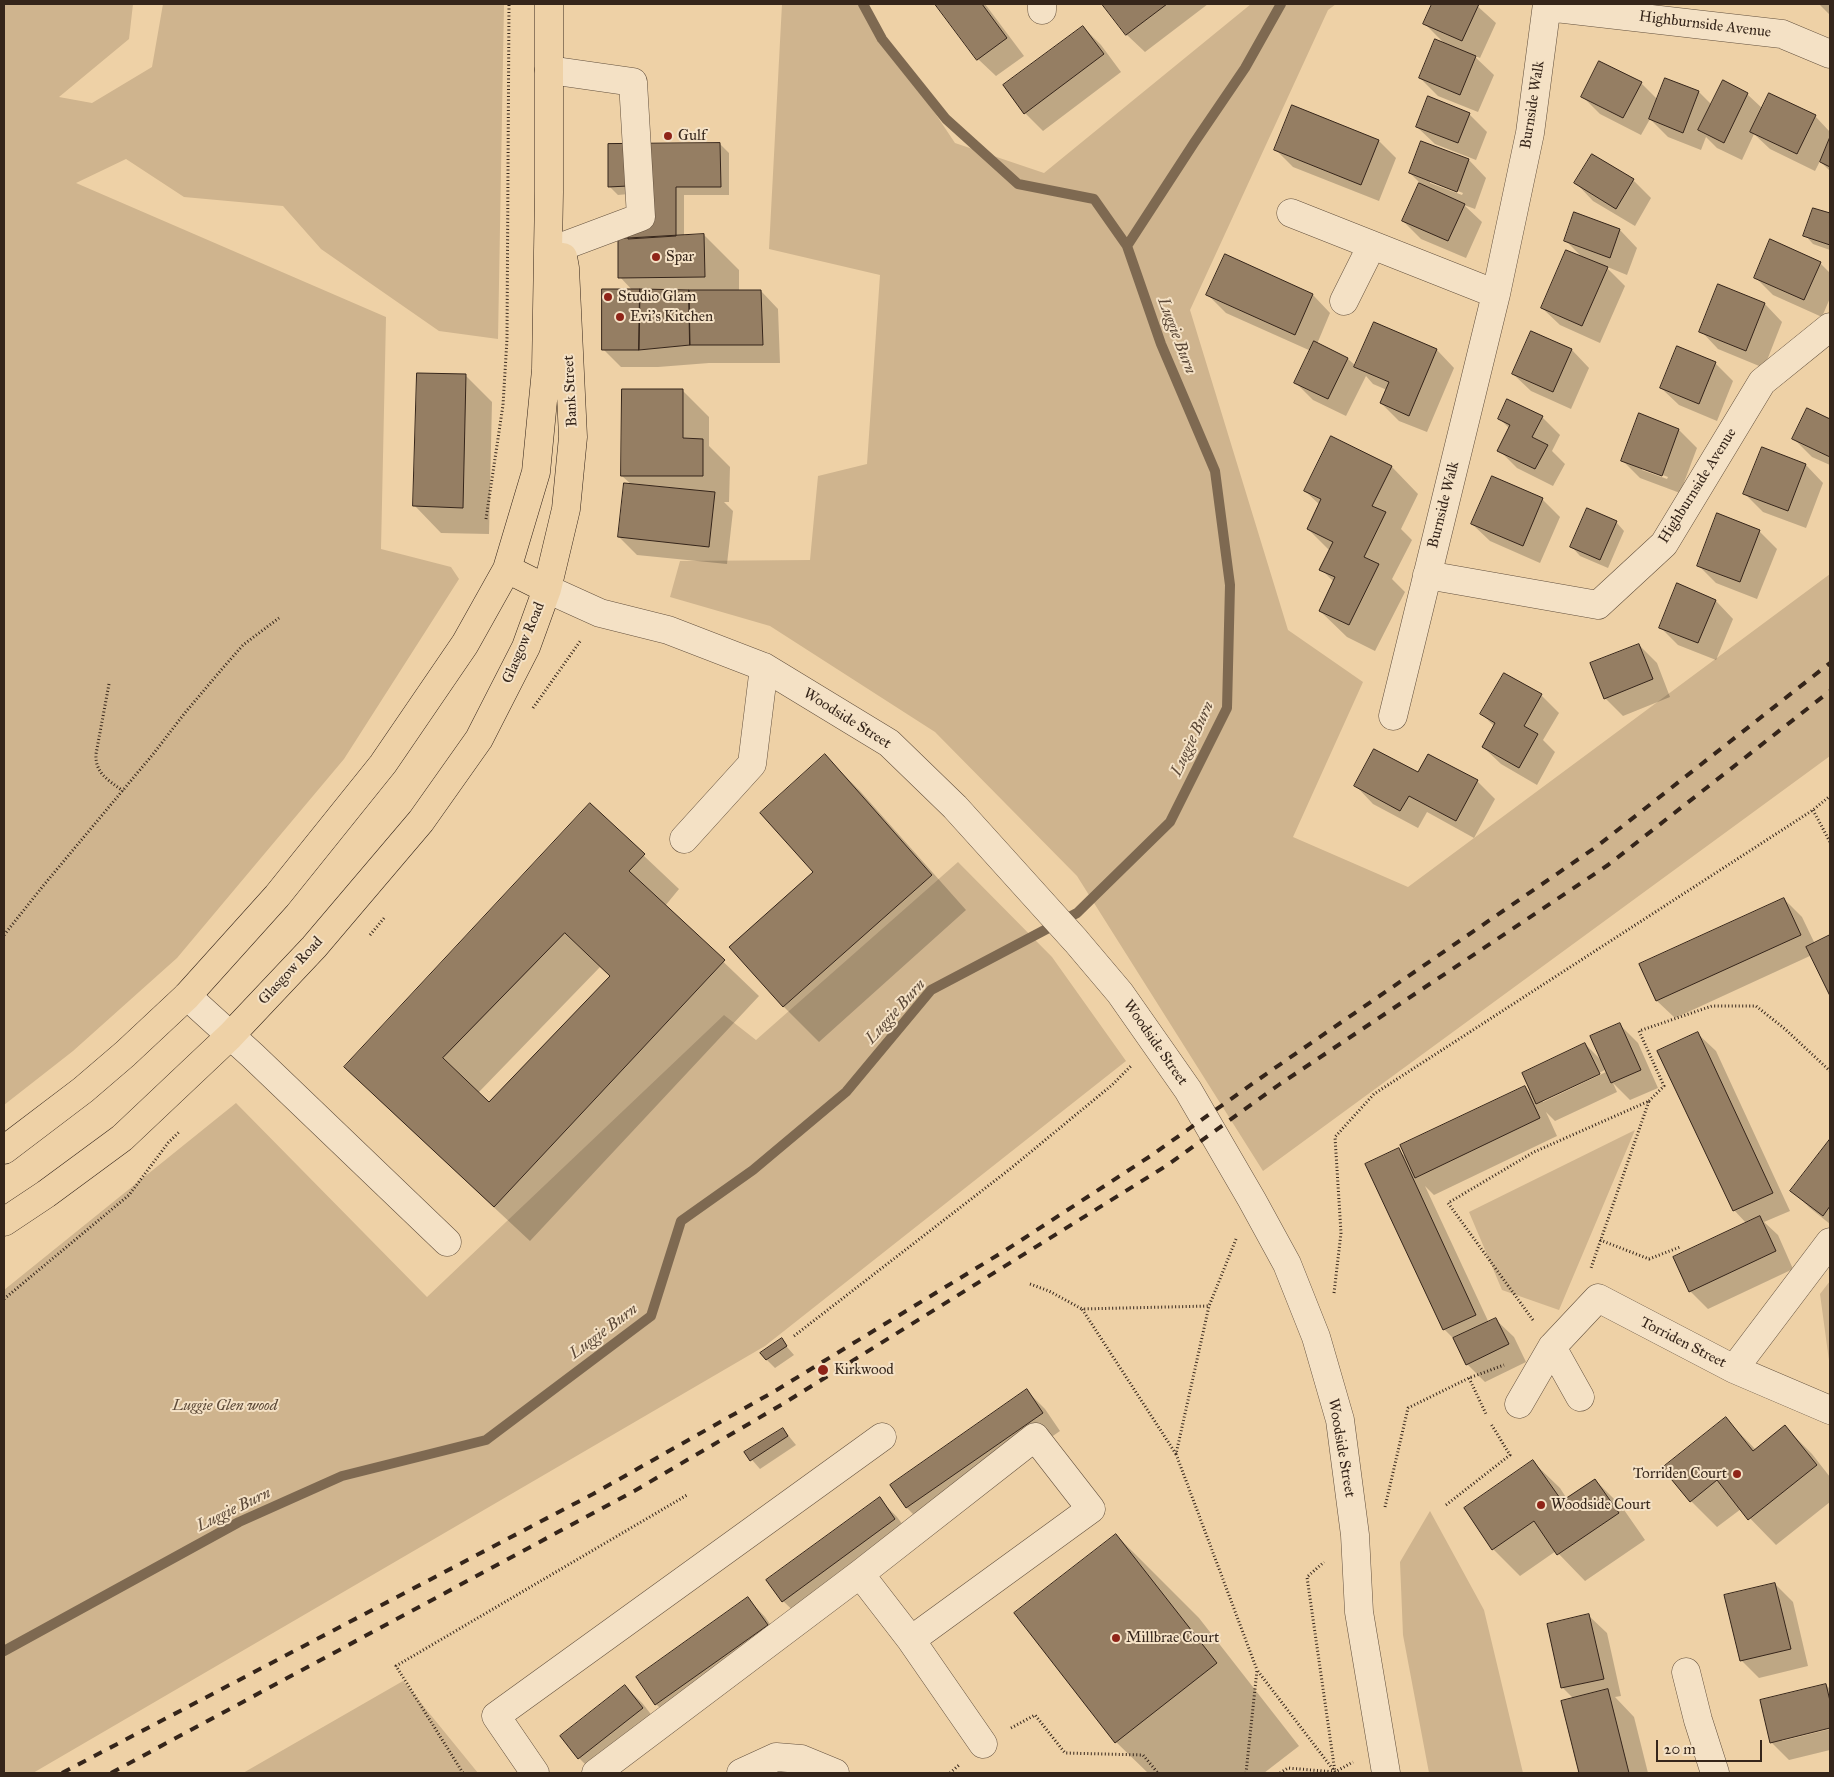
<!DOCTYPE html>
<style>
body{margin:0}
#map{position:relative;width:1834px;height:1777px;overflow:hidden;background:#eed1a6;font-family:"IM FELL Great Primer",serif}
canvas{display:block}
.frame{position:absolute;inset:0;border:5px solid #35251a;pointer-events:none}
.scale{position:absolute;left:1656px;top:1740px;width:106px;height:22px;box-sizing:border-box;border:2px solid #35251a;border-top:0;padding-left:6px;font-size:15px;line-height:18px;white-space:nowrap;color:#35251a;-webkit-text-stroke:4px #f4e1c5;paint-order:stroke}
</style>
<div id="map">
<canvas width="1834" height="1777"></canvas>
<div class="frame"></div>
<div class="scale">20 m</div>
</div>
<script>
const context = document.querySelector('canvas').getContext('2d');
context.lineJoin = 'round';
function paint(path, color) { context.fillStyle = color; context.fill(path, 'evenodd'); }
function strokePath(path, color, width, dash) { context.strokeStyle = color; context.lineWidth = width; context.lineCap = dash ? 'butt' : 'round'; context.setLineDash(dash || []); context.stroke(path); }
function label(font, color, halo, rows, align = 'center') {
  context.font = font + ' "IM FELL Great Primer",serif'; context.lineWidth = 4; context.setLineDash([]); context.textBaseline = 'middle'; context.strokeStyle = halo; context.fillStyle = color; for (const [text, x, y, turn = 0] of rows) {
    context.save(); context.translate(x, y); context.rotate((+turn || 0) * Math.PI / 180); context.textAlign = isNaN(turn) ? turn : align; if (halo) context.strokeText(text, 0, 0); context.fillText(text, 0, 0); context.restore();
  }
}
paint(new Path2D(`
 M4,4H133L129,39L59,97L92,103L152,67L163,4H504L498,339L439,331L321,249L283,206L184,197L126,159L76,183L386,317L381,549L451,567L459,579L344,759L177,958L73,1051L4,1105Z
 M782,4H862L955,143L1044,173L1251,4H1336L1328,10L1190,310L1288,630L1363,682L1293,837L1408,887L1830,574V756L1263,1171L1077,876L935,732L770,626L670,597L680,561L810,560L818,476L867,464L880,275L769,249Z
 M958,862L1052,957L1126,1061L765,1346L33,1773H4V1290L236,1103L427,1297L724,1015L756,1040Z
 M1635,1130L1559,1310L1502,1290L1469,1212Z
 M1830,1281V1368L1820,1294Z
 M1430,1511L1484,1610L1523,1773H1429L1403,1635L1400,1562Z
 M403,1681L478,1773H243Z`), '#cfb48e');
paint(new Path2D(`
 M937,4H985L1024,56L996,76L978,59Z
 M1104,4H1208L1145,52L1127,35Z
 M1434,4H1475L1496,23L1480,58L1473,55L1494,75L1478,112L1438,96L1420,78L1446,45L1425,24Z
 M1819,4H1830V15Z
 M1083,27L1101,45L1121,72L1043,131L1025,113L1005,86Z
 M1666,80L1699,92L1712,105L1747,94L1763,109L1815,116L1830,132V171L1820,161L1815,171L1770,149L1754,134L1742,160L1717,148L1706,137L1701,150L1668,137L1650,119L1641,135L1600,114L1583,97L1641,83L1658,100Z
 M1469,114L1487,132L1476,160L1435,144L1417,127Z
 M1379,141L1396,158L1379,201L1293,167L1276,150Z
 M1422,143L1469,160L1486,178L1475,209L1464,205L1482,222L1466,258L1421,239L1403,221L1424,187L1410,173ZM1430,180L1463,193L1462,195L1430,183Z
 M720,144L729,153V195H684V237L704,235L739,270V291H761L778,309L780,363H709L658,367H621L603,349L633,291L620,277L629,240V194L618,195L609,186Z
 M1593,156L1633,180L1651,198L1635,226L1593,201L1576,183Z
 M1813,209L1830,215V250L1813,244L1805,235Z
 M1620,230L1637,248L1627,275L1605,266L1625,286L1600,343L1560,325L1542,308L1583,258L1565,240Z
 M1226,256L1313,295L1330,313L1317,344L1348,359L1356,366L1375,323L1437,350L1454,368L1427,432L1399,421L1381,403L1387,390L1373,384L1366,376L1346,416L1313,400L1296,383L1311,351L1226,313L1208,295Z
 M1820,263L1830,273V298L1822,317L1773,295L1755,277Z
 M1719,286L1765,304L1782,322L1764,368L1718,349L1701,331Z
 M1532,332L1572,350L1589,368L1571,409L1531,391L1513,374Z
 M1715,363L1733,381L1717,421L1679,405L1661,388Z
 M465,375L492,402L489,534L441,533L415,506Z
 M683,391L709,417V446L730,467L729,502H724L733,511L727,564L637,555L619,537L632,485L622,476Z
 M1808,410L1830,420V465L1812,457L1794,439Z
 M1640,415L1679,430L1697,448L1680,493L1640,478L1622,460ZM1642,467L1668,477L1667,479L1642,470Z
 M1542,417L1560,435L1552,451L1565,464L1553,486L1517,468L1499,450L1510,429L1499,418Z
 M1332,438L1392,467L1418,494L1401,529L1412,540L1392,579L1405,592L1375,651L1347,637L1320,611L1334,582L1321,569L1330,551L1308,529L1320,505L1305,491Z
 M1763,448L1806,465L1823,483L1806,528L1763,512L1745,494Z
 M1542,499L1560,517L1540,563L1490,541L1472,524Z
 M1616,522L1624,531L1608,568L1580,556L1572,547Z
 M1759,531L1777,549L1757,599L1716,583L1698,565Z
 M1716,601L1733,619L1716,660L1678,645L1660,627Z
 M1639,645L1657,663L1670,697L1623,716L1605,698Z
 M1504,675L1541,695L1559,713L1543,740L1555,752L1537,785L1501,764L1483,747L1495,727L1482,714Z
 M825,756L860,791L966,910L819,1042L784,1007L731,947L815,873Z
 M1418,774L1477,781L1495,799L1474,838L1427,812L1418,828L1373,804L1356,786Z
 M590,805L679,889L665,906L759,996L530,1241L381,1102L346,1067ZM600,967L611,977L489,1104L478,1093Z
 M1784,899L1802,917L1815,944L1830,937V993L1812,955L1675,1018L1657,1001Z
 M1620,1025L1638,1043L1658,1088L1630,1100L1613,1083L1617,1092L1555,1121L1546,1112L1557,1136L1434,1195L1425,1186L1489,1323L1496,1320L1514,1337L1526,1362L1485,1382L1467,1364L1457,1342L1444,1329L1398,1150L1407,1158L1525,1087L1534,1096L1585,1044L1603,1062ZM1605,1070L1606,1072L1543,1102V1099Z
 M1698,1034L1716,1051L1790,1211L1764,1222L1778,1235L1793,1269L1708,1309L1690,1291L1747,1224L1734,1210Z
 M1830,1141V1224L1810,1208L1792,1191Z
 M781,1340L794,1355L775,1368L767,1360Z
 M1027,1391L1045,1409L1060,1431L924,1525L906,1507Z
 M1726,1419L1756,1450L1785,1427L1812,1454L1830,1477V1502L1776,1545L1741,1509L1717,1527L1691,1501Z
 M783,1429L796,1445L760,1469L746,1453Z
 M1533,1462L1560,1488L1567,1499L1595,1480L1622,1507L1645,1540L1585,1581L1556,1551L1520,1576L1493,1549Z
 M879,1499L897,1517L912,1537L801,1618L783,1601Z
 M1116,1535L1199,1618L1299,1746L1264,1773H1148L1116,1742Z
 M1775,1584L1793,1602L1808,1666L1759,1678L1741,1660Z
 M748,1599L765,1617L784,1644L674,1722L656,1704Z
 M1589,1616L1607,1633L1621,1696L1615,1697L1634,1717L1648,1773H1580L1562,1702L1574,1699L1562,1687Z
 M1826,1685L1830,1689V1727L1782,1738V1741L1830,1729V1750L1789,1760L1771,1742Z
 M625,1686L643,1704L660,1726L594,1773L579,1758Z`), '#0003');
strokePath(new Path2D(`
 M863,4L882,39L946,119L1018,184L1094,199L1127,246
 M4,1651L239,1522L342,1476L486,1440L651,1316L681,1221L753,1170L846,1092L931,990L1077,913L1170,822L1227,708L1230,585L1215,471L1161,344L1127,246L1194,143L1245,68L1281,4`), '#7e6951', 10);
const building = new Path2D(`
 M935,4H982L1007,38L977,60Z
 M1102,4H1167L1126,35Z
 M1432,4H1479L1462,41L1423,24Z
 M1083,26L1104,54L1024,114L1003,85Z
 M1435,39L1476,56L1460,95L1419,78Z
 M1599,61L1642,82L1623,118L1581,97Z
 M1665,78L1699,91L1683,133L1649,119Z
 M1723,80L1748,93L1724,143L1698,130Z
 M1769,93L1816,115L1797,154L1750,132Z
 M1428,96L1470,113L1458,143L1416,127Z
 M1292,105L1379,140L1361,185L1274,150Z
 M1830,137V167L1820,162Z
 M1421,141L1469,159L1457,192L1409,173Z
 M720,143L721,187H676V236L628,239V186L608,187V144Z
 M1592,154L1634,179L1616,209L1574,183Z
 M1419,183L1465,204L1448,241L1402,221Z
 M1813,208L1830,213V245L1803,236Z
 M1574,212L1620,229L1610,258L1564,241Z
 M704,234L705,277L618,278V239Z
 M1770,239L1821,262L1804,300L1754,278Z
 M1566,250L1608,267L1582,326L1541,308Z
 M1225,254L1313,294L1295,335L1206,295Z
 M1718,284L1765,303L1746,351L1699,332Z
 M602,289H640L639,350H602Z
 M640,289L689,290L690,345L639,350Z
 M689,290H761L763,345H690Z
 M1374,322L1437,349L1409,416L1380,403L1389,382L1354,367Z
 M1531,331L1572,349L1553,392L1512,374Z
 M1314,341L1348,358L1328,399L1294,383Z
 M1677,346L1716,362L1699,404L1660,388Z
 M417,373L466,374L463,508L413,506Z
 M622,389H683V438L703,439V476H621Z
 M1507,399L1543,416L1532,437L1548,445L1535,469L1497,451L1510,425L1498,419Z
 M1807,408L1830,419V457L1792,439Z
 M1639,413L1679,429L1662,476L1621,461Z
 M1331,436L1392,466L1372,506L1386,512L1364,557L1379,564L1349,625L1319,611L1335,577L1319,570L1333,542L1307,529L1321,499L1304,491Z
 M1762,447L1806,464L1788,511L1743,494Z
 M1492,476L1543,498L1523,546L1471,524Z
 M624,483L715,492L709,547L618,537Z
 M1587,508L1617,521L1600,560L1570,547Z
 M1717,513L1760,530L1740,582L1697,566Z
 M1677,583L1716,600L1698,643L1659,628Z
 M1639,644L1653,679L1604,699L1590,663Z
 M1504,673L1542,694L1524,726L1538,734L1519,768L1482,747L1495,723L1480,714Z
 M1374,749L1418,772L1428,754L1478,780L1456,821L1409,796L1400,811L1354,786Z
 M825,754L932,875L783,1007L729,947L813,872L760,813Z
 M590,803L645,854L629,871L725,960L494,1207L344,1067ZM565,933L610,976L489,1102L443,1058Z
 M1784,898L1801,935L1656,1001L1639,964Z
 M1830,935V996L1806,947Z
 M1620,1023L1641,1070L1611,1083L1590,1036Z
 M1698,1032L1773,1193L1733,1211L1657,1051Z
 M1585,1043L1600,1074L1536,1104L1522,1073Z
 M1525,1086L1540,1118L1415,1178L1400,1145Z
 M1830,1139V1206L1823,1216L1790,1191Z
 M1399,1148L1476,1315L1443,1330L1365,1164Z
 M1760,1216L1776,1251L1689,1292L1673,1257Z
 M1496,1318L1509,1344L1466,1365L1453,1338Z
 M782,1338L787,1346L766,1360L760,1353Z
 M1027,1389L1043,1413L906,1508L890,1485Z
 M1726,1417L1753,1451L1785,1425L1817,1465L1748,1520L1717,1480L1690,1502L1662,1468Z
 M783,1428L788,1436L750,1461L744,1452Z
 M1533,1460L1562,1501L1595,1479L1619,1513L1557,1555L1534,1521L1492,1550L1464,1508Z
 M880,1497L895,1519L782,1602L766,1580Z
 M1116,1534L1217,1663L1115,1743L1014,1613Z
 M1775,1583L1791,1649L1740,1661L1724,1595Z
 M748,1597L768,1625L655,1705L636,1677Z
 M1589,1614L1604,1679L1561,1688L1547,1624Z
 M1826,1684L1830,1701V1728L1770,1743L1760,1700Z
 M625,1685L643,1708L578,1759L560,1736Z
 M1608,1689L1629,1773H1579L1561,1701Z`);
paint(building, '#957e63');
strokePath(building, '#35251a', 1);
const minor = new Path2D(`
 M1042,4V10
 M1547,7L1782,34L1830,54
 M549,70L633,82L641,217L561,247
 M1291,213L1496,294
 M1344,301L1372,245
 M1427,575L1598,605L1664,544L1762,382L1830,327
 M547,589L600,613L668,630L764,667L889,743L955,807L1076,941L1120,993L1188,1090L1252,1200L1287,1264L1316,1337L1340,1420L1355,1535L1359,1612L1386,1773
 M1393,716L1496,294L1530,133L1547,4
 M684,839L752,764L764,667
 M187,996L253,1056L447,1242
 M1552,1347L1580,1397
 M1734,1369L1830,1410
 M1519,1404L1552,1347L1598,1298L1734,1369L1830,1242
 M860,1574L911,1640
 M1686,1672L1698,1720L1715,1773
 M535,1773L496,1716L882,1437
 M596,1773L860,1574L1035,1437L1091,1509L911,1640L983,1744
 M741,1773L776,1757L801,1759L835,1773`);
const major = new Path2D(`
 M507,569L547,589
 M4,1150L83,1090L125,1054L187,996L277,896L383,764L465,644L507,569L536,472L546,370L549,192V4
 M4,1222L46,1194L122,1138L230,1036L314,947L421,821L479,739L526,647L547,589L566,509L573,437L565,268L563,257`);
strokePath(minor, '#63503d', 29);
strokePath(major, '#35251a', 29);
strokePath(new Path2D(`
 M486,519L503,405L507,339L509,4
 M109,684L96,754C95,773 108,780 123,791
 M533,708L581,640
 M1813,810L1830,842
 M4,935L43,886L154,753L184,714L222,669L243,645L279,618
 M370,935L385,917
 M1649,1101L1664,1086L1639,1031L1712,1006H1756L1785,1029L1830,1071
 M1236,1239L1209,1306L1176,1454L1257,1670
 M1600,1240L1649,1259L1680,1247
 M1030,1284L1049,1291L1082,1309
 M1334,1293L1341,1233L1335,1137L1374,1094L1813,810L1830,796
 M4,1299L129,1195L168,1143L179,1132
 M1533,1320L1448,1203L1534,1152L1649,1101L1591,1268
 M794,1336L1010,1169L1112,1085L1131,1066
 M1469,1378L1486,1414
 M1176,1454L1082,1309L1209,1306
 M1446,1505L1510,1455L1491,1424
 M1385,1507L1408,1408L1469,1378L1504,1365
 M1011,1728L1035,1715L1065,1753L1143,1755L1158,1773
 M463,1773L396,1666L687,1495
 M950,1773L959,1765
 M1246,1773L1257,1670L1335,1772L1307,1577L1324,1562
 M1280,1773L1288,1768L1335,1772L1353,1762`), '#35251a', 3, [1, 2.5]);
strokePath(minor, '#f4e1c5', 28);
strokePath(major, '#eed1a6', 28);
strokePath(new Path2D(`
 M62,1773L593,1494L775,1391L1006,1250L1152,1155L1269,1072L1596,847L1830,663
 M111,1773L636,1490L786,1402L1166,1166L1280,1084L1608,865L1830,691`), '#35251a', 4, [9, 9]);
for (const [x, y, r, color] of [
 [668,136,5,"#8f2418"],
 [656,257,5,"#8f2418"],
 [608,297,5,"#8f2418"],
 [620,317,5,"#8f2418"],
 [823,1370,6,"#8f2418"],
 [1737,1474,5,"#8f2418"],
 [1541,1505,5,"#8f2418"],
 [1116,1638,5,"#8f2418"]
]) { const dot = new Path2D(); dot.arc(x, y, r, 0, 2 * Math.PI); context.fillStyle = color; context.fill(dot); strokePath(dot, '#f4e1c5', 2); }
label('15px', '#35251a', '#f4e1c5', [
 ["Highburnside Avenue",1705,25,7],
 ["Burnside Walk",1533,105,-81],
 ["Bank Street",571,391,-93],
 ["Highburnside Avenue",1698,486,-58],
 ["Burnside Walk",1444,505,-76],
 ["Glasgow Road",524,643,-67],
 ["Woodside Street",847,719,32],
 ["Glasgow Road",291,971,-47],
 ["Woodside Street",1155,1043,55],
 ["Torriden Street",1683,1343,27],
 ["Woodside Street",1341,1448,80]
]);
label('15px', '#35251a', '#f4e1c5', [
 ["Gulf",678,136],
 ["Spar",666,257],
 ["Studio Glam",618,297],
 ["Evi's Kitchen",630,317],
 ["Kirkwood",834,1370],
 ["Torriden Court",1727,1474,"right"],
 ["Woodside Court",1551,1505],
 ["Millbrae Court",1126,1638]
], 'left');
label('italic 15px', '#5c4937', '#f4e1c5', [
 ["Luggie Glen wood",225,1406]
]);
label('italic 16px', '#5a4736', '#f4e1c5', [
 ["Luggie Burn",1176,336,69],
 ["Luggie Burn",1193,739,-65],
 ["Luggie Burn",896,1012,-48],
 ["Luggie Burn",604,1332,-37],
 ["Luggie Burn",234,1510,-26]
]);
</script>
